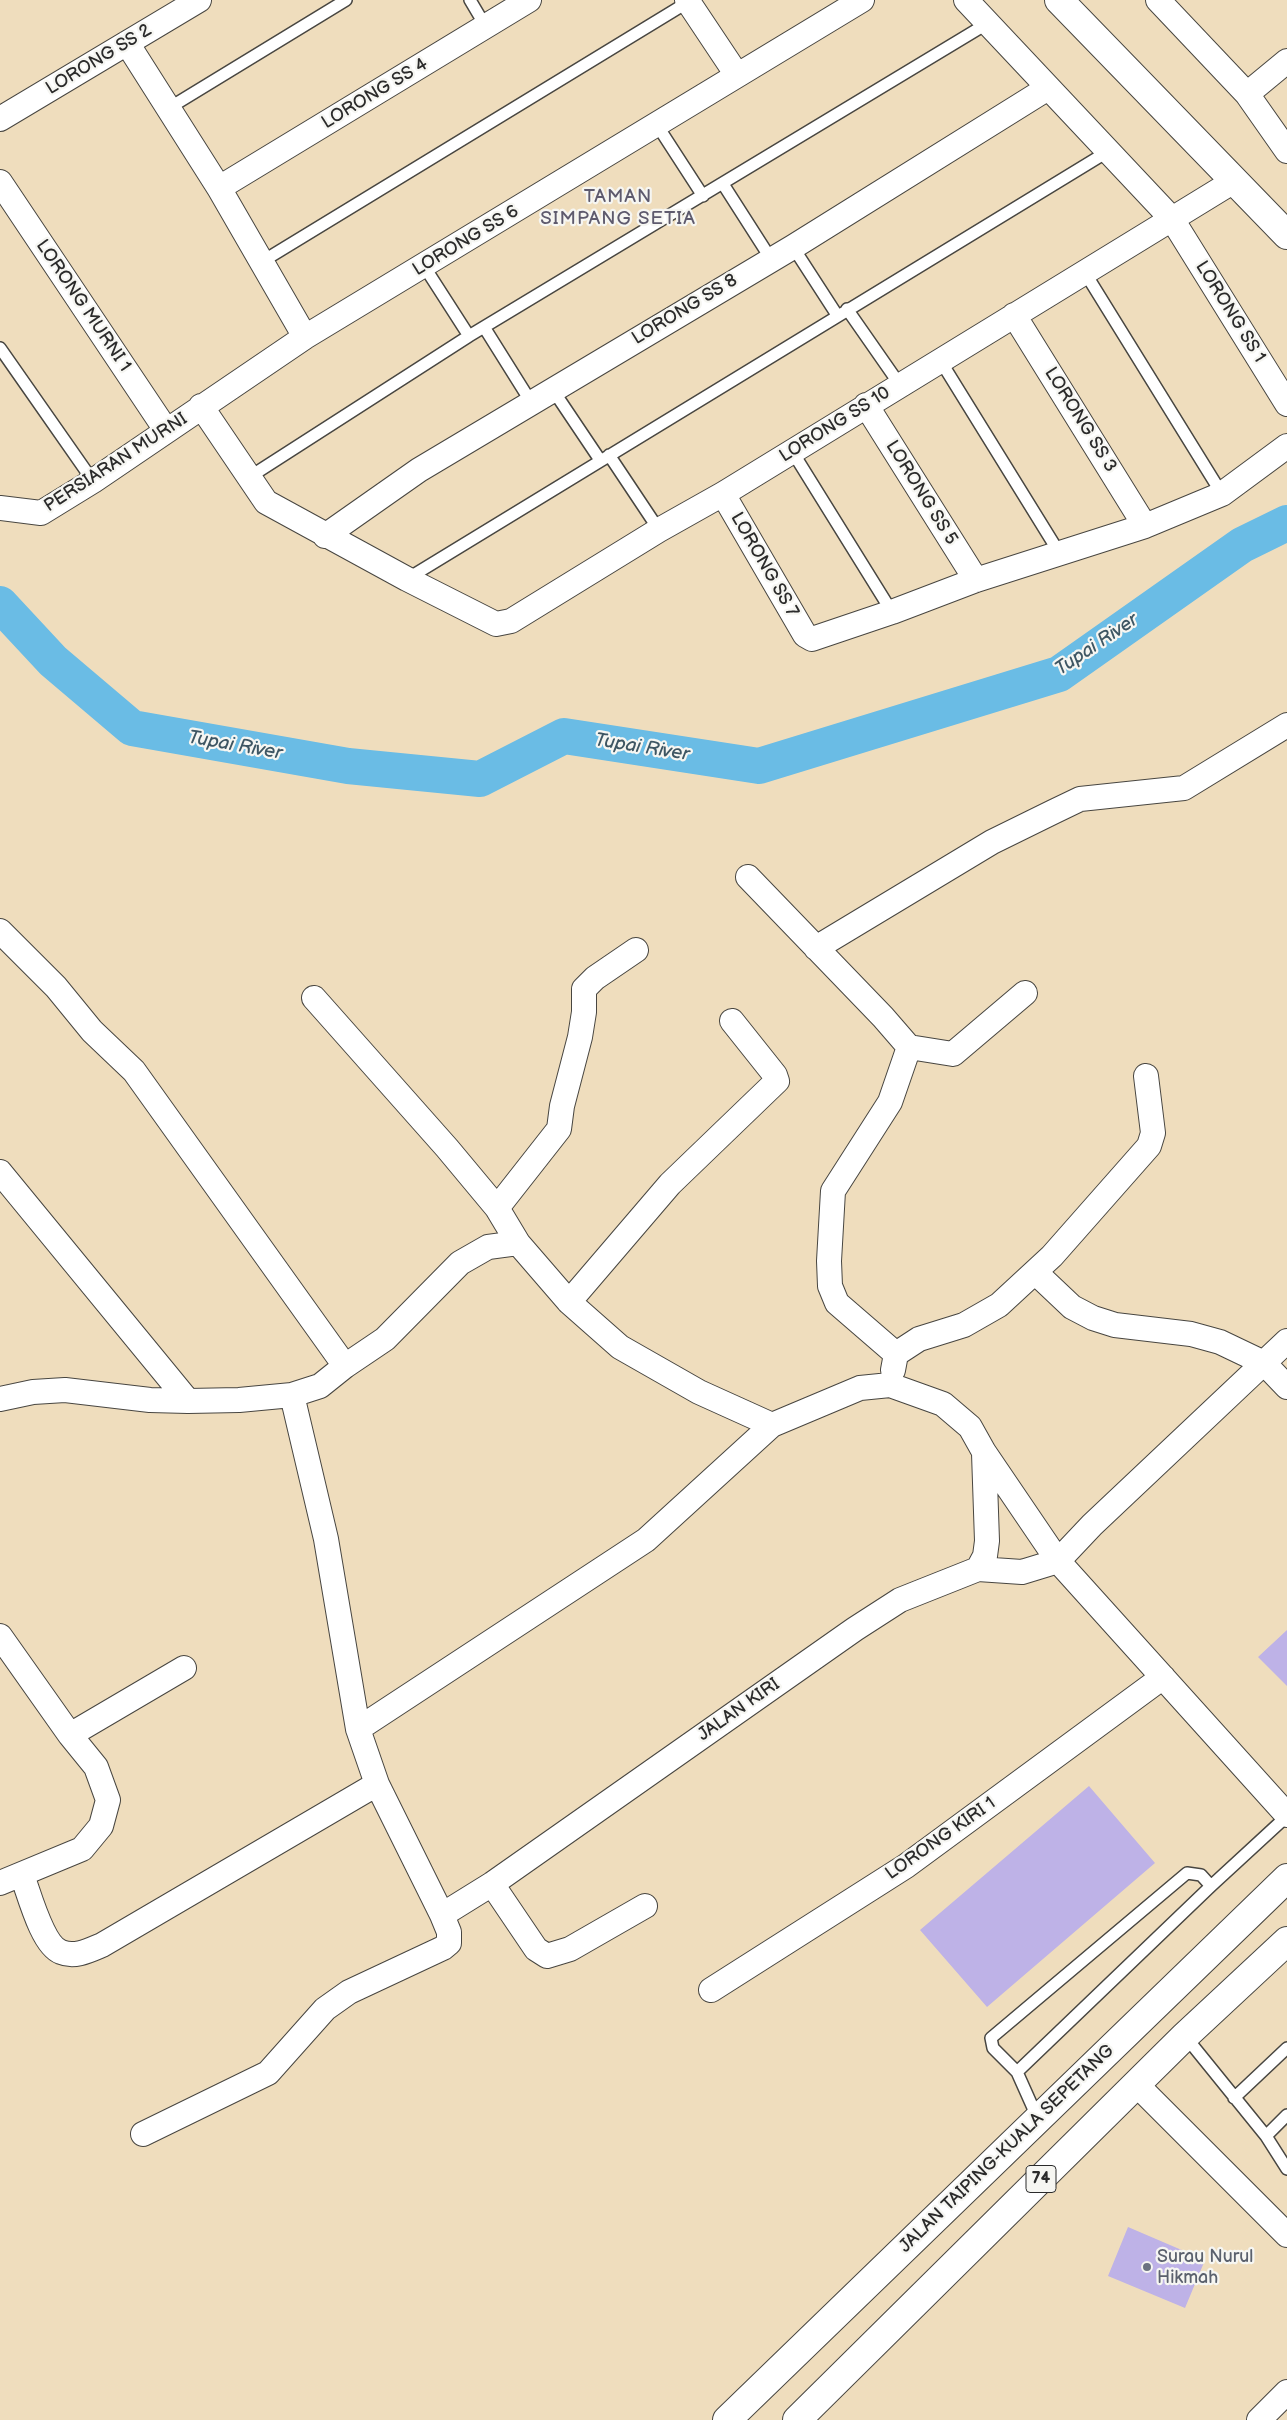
<!DOCTYPE html>
<style>
body{margin:0}
canvas{display:block;background:#efddbd}
</style>
<canvas width="1287" height="2420"></canvas>
<script>
const context = document.querySelector('canvas').getContext('2d');
context.lineJoin = 'round';
function strokePath(path, color, width, dash) { context.strokeStyle = color; context.lineWidth = width; context.lineCap = dash ? 'butt' : 'round'; context.setLineDash(dash || []); context.stroke(path); }
function paint(path, color) { context.fillStyle = color; context.fill(path, 'evenodd'); }
function label(font, color, halo, rows, align = 'center') {
  context.font = font + ' "Balsamiq Sans",sans-serif'; context.lineWidth = 4.5; context.setLineDash([]); context.textBaseline = 'middle'; context.strokeStyle = halo; context.fillStyle = color; for (const [text, x, y, turn = 0] of rows) {
    context.save(); context.translate(x, y); context.rotate((+turn || 0) * Math.PI / 180); context.textAlign = isNaN(turn) ? turn : align; if (halo) context.strokeText(text, 0, 0); context.fillText(text, 0, 0); context.restore();
  }
}
strokePath(new Path2D(`
 M0,604L53,661L132,728L348,766L480,779L564,736L759,766L1059,674L1242,545L1287,523`), '#6abce5', 36);
paint(new Path2D(`
 M1287,1630V1686L1258,1657Z
 M1089,1786L1155,1863L987,2007L920,1930Z
 M1128,2227L1205,2260L1185,2308L1108,2276Z`), '#beb2e7');
const lane = new Path2D(`
 M470,0L486,27
 M169,108L346,0
 M657,125L703,196
 M723,184L771,259
 M793,247L837,315
 M263,261L688,2
 M424,266L469,336
 M1084,271L1222,494
 M847,309L900,385
 M484,327L531,402
 M0,348L93,481
 M940,360L1060,554
 M553,390L600,460
 M792,451L892,612
 M609,455L659,530
 M248,478L469,336L988,23
 M407,579L1107,152
 M1185,2036L1266,2136
 M1017,2072L993,2048L991,2038L1187,1873L1201,1875L1211,1886
 M1234,2098L1287,2048
 M1287,2115L1266,2136L1287,2169
 M1038,2119L1017,2072L1211,1886L1287,1816`);
const street = new Path2D(`
 M687,0L737,75
 M966,0L1172,219L1287,404
 M1158,0L1247,94L1287,151
 M127,43L219,188L305,337
 M1247,94L1287,61
 M0,119L199,0
 M0,182L166,430
 M219,188L529,0
 M1014,315L1145,526
 M866,405L976,580
 M201,406L266,502L407,579L496,624L511,621L659,530L723,494L1234,181
 M723,494L805,635L812,639L892,612L976,580L1145,526L1222,494L1287,446
 M0,508L41,513L93,481L305,337L862,0
 M325,536L419,470L793,247L1048,88
 M748,877L883,1017L909,1047L890,1102L833,1191L829,1261L830,1286L837,1303L896,1354
 M0,931L56,987L92,1031L134,1071L345,1366
 M816,948L992,842L1053,812L1080,799L1184,788L1287,725
 M314,998L447,1148L497,1208L518,1243L569,1302L620,1347L699,1392L772,1425
 M909,1047L953,1054L1025,993
 M0,1172L188,1401
 M497,1208L559,1129L562,1106L580,1037L584,1012V989L595,978L636,950
 M1035,1272L1072,1307L1093,1318L1115,1325L1191,1334L1220,1342L1264,1363L1287,1387
 M569,1302L670,1184L777,1081L775,1075L732,1021
 M893,1370L896,1354L919,1339L964,1325L999,1305L1052,1256L1149,1146L1153,1133L1146,1076
 M0,1399L33,1392L65,1390L150,1400L188,1401L239,1400L292,1395L320,1386L345,1366L385,1339L460,1263L488,1247L518,1243
 M978,1569L985,1556L987,1541L984,1453
 M0,1636L70,1735L96,1767L108,1800L101,1826L82,1849L0,1883
 M358,1729L646,1540L772,1425L860,1388L890,1385L943,1404L970,1427L984,1452L1058,1561L1287,1815
 M70,1735L184,1668
 M22,1875C29,1893 42,1945 61,1952C75,1958 90,1950 102,1945L377,1784
 M492,1884L536,1949L547,1956L570,1949L645,1906
 M442,1915L492,1884L855,1629L900,1600L978,1569L1022,1572L1058,1561L1092,1525L1287,1341
 M711,1990L906,1866L1163,1677
 M1136,2084L1287,2235
 M143,2134L268,2073L325,2009L349,1992L443,1948L449,1943V1932L442,1915L377,1784L358,1729L326,1539L292,1395
 M1259,2420L1287,2392`);
const secondary = new Path2D(`
 M1059,0L1287,235`);
const primary = new Path2D(`
 M727,2420L1287,1878
 M797,2420L1185,2036L1287,1941`);
strokePath(lane, '#484641', 14);
strokePath(street, '#484641', 26);
strokePath(secondary, '#484641', 30);
strokePath(primary, '#484641', 30);
strokePath(lane, '#fff', 11);
strokePath(street, '#fff', 24);
strokePath(secondary, '#fff', 28);
strokePath(primary, '#fff', 28);
for (const [x, y, r, color] of [
 [1147,2267,5,"#6b7280"]
]) { const dot = new Path2D(); dot.arc(x, y, r, 0, 2 * Math.PI); context.fillStyle = color; context.fill(dot); strokePath(dot, '#f6f6f2', 2); }
for (const [x, y, w] of [
 [1041,2179,30]
]) { const box = new Path2D(); box.roundRect(x - w / 2, y - 13.5, w, 27, 4); context.fillStyle = '#f6f6f2'; context.fill(box); strokePath(box, '#2b2b2b', 1); }
label('bold 16px', '#2b2b2b', null, [
 ["74",1041,2179]
]);
label('18px', '#2b2b2b', '#f6f6f2', [
 ["LORONG SS 2",99,60,-31],
 ["LORONG SS 4",375,94,-31],
 ["LORONG SS 6",466,241,-31],
 ["LORONG MURNI 1",83,306,56],
 ["LORONG SS 8",685,310,-31],
 ["LORONG SS 1",1230,312,58],
 ["LORONG SS 3",1080,420,58],
 ["LORONG SS 10",835,425,-32],
 ["PERSIARAN MURNI",116,463,-33],
 ["LORONG SS 5",921,493,58],
 ["LORONG SS 7",764,565,60],
 ["JALAN KIRI",739,1710,-35],
 ["LORONG KIRI 1",941,1839,-35],
 ["JALAN TAIPING-KUALA SEPETANG",1007,2149,-44]
]);
label('18px', '#5b616d', '#f6f6f2', [
 ["Surau Nurul",1157,2257],
 ["Hikmah",1157,2278]
], 'left');
context.letterSpacing = '1px';
label('19px', '#5e5a6d', '#f6f6f2', [
 ["TAMAN",618,197],
 ["SIMPANG SETIA",618,219]
]);
context.letterSpacing = '0px';
label('italic 19px', '#3e5663', '#f6f6f2', [
 ["Tupai River",1097,645,-34],
 ["Tupai River",235,746,10],
 ["Tupai River",642,748,9]
]);
</script>
